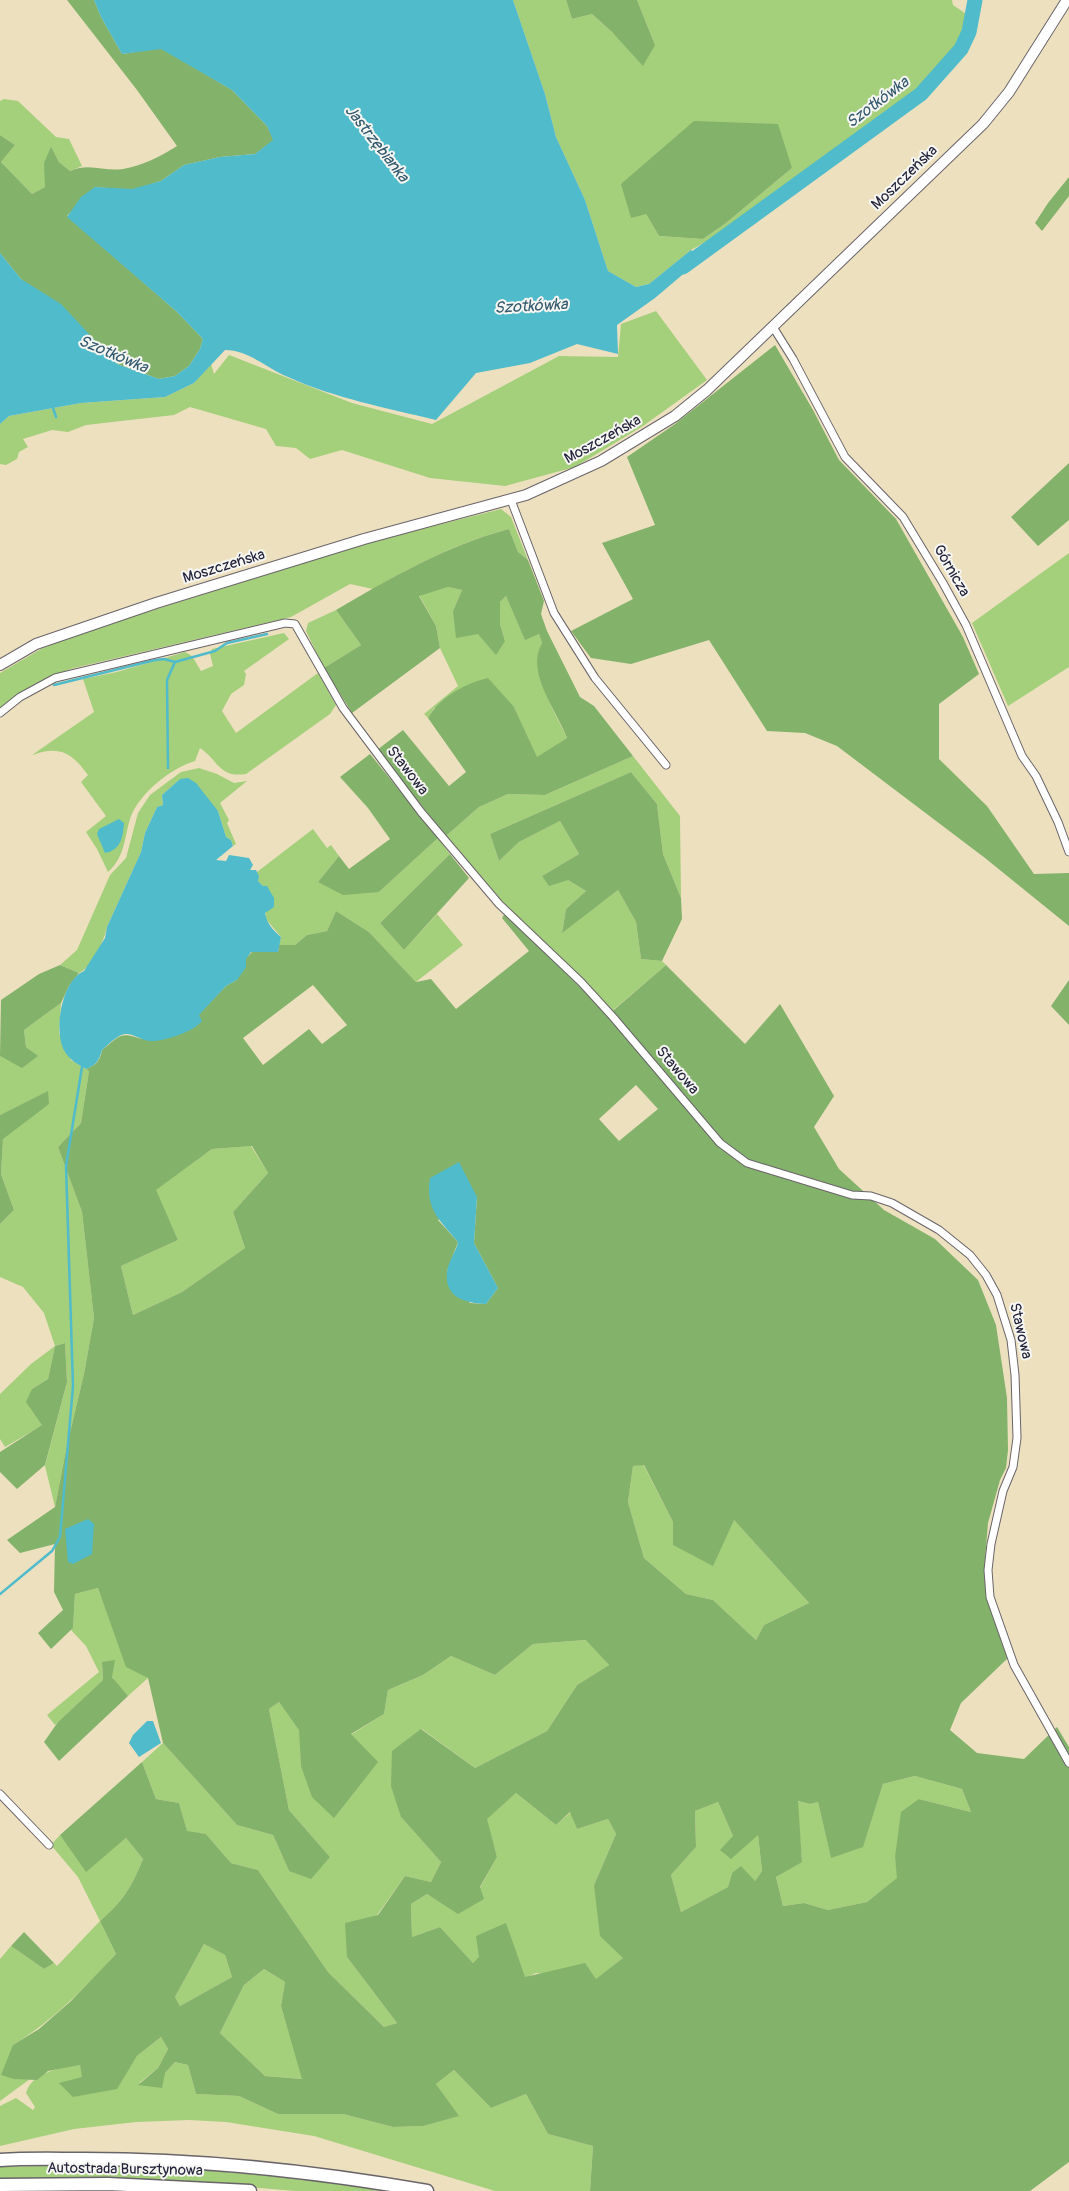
<!DOCTYPE html>
<meta charset="utf-8">
<style>
body{margin:0}
canvas{display:block;background:#ede0bf}
</style>
<canvas width="1069" height="2191"></canvas>
<script>
const context = document.querySelector('canvas').getContext('2d');
context.lineJoin = 'round';
function paint(path, color) { context.fillStyle = color; context.fill(path, 'evenodd'); }
function strokePath(path, color, width, dash) { context.strokeStyle = color; context.lineWidth = width; context.lineCap = dash ? 'butt' : 'round'; context.setLineDash(dash || []); context.stroke(path); }
function label(font, color, halo, rows, align = 'center') {
  context.font = font + ' Pangolin,sans-serif'; context.lineWidth = 4; context.setLineDash([]); context.textBaseline = 'middle'; context.strokeStyle = halo; context.fillStyle = color; for (const [text, x, y, turn = 0] of rows) {
    context.save(); context.translate(x, y); context.rotate((+turn || 0) * Math.PI / 180); context.textAlign = isNaN(turn) ? turn : align; if (halo) context.strokeText(text, 0, 0); context.fillText(text, 0, 0); context.restore();
  }
}
paint(new Path2D(`
 M513,0H566L572,19L592,14L613,33L655,45L637,0H952L953,5L969,16L968,25L951,55L924,87L815,164L727,230L691,250L649,284L636,287L608,271L585,200L556,137L545,94ZM792,168L726,223L703,239L659,236L646,214Z
 M4,99L18,101L56,137L69,139L82,166L70,171L59,162L51,148L45,187L32,194L1,162L15,145L0,135V101Z
 M656,311L707,380L643,426L575,467L505,486L430,478L342,450L310,459L296,448L276,446L266,429L190,407L174,415L86,425L68,432L52,430L23,439L28,447L19,452L17,459L6,465L0,464V424L9,416L81,403L165,397L194,383L211,364L214,374L229,355L352,403L432,424L559,356L618,357L621,324Z
 M501,509L511,517L528,560L518,552L509,529C461,541 416,564 373,589L350,584L291,617L74,668C46,678 23,690 0,708V673L41,649L80,633L371,542Z
 M1069,553V667L1008,706L972,623Z
 M448,587L462,590L453,611L478,634L505,641L500,624V602L506,596L525,639L539,634L542,643C527,670 556,713 567,738L537,758L514,707L434,708L428,718L424,714L458,686L440,648L436,626L419,595Z
 M336,610L361,645L324,668L306,631L308,623Z
 M284,633L289,639L244,671L246,674L244,685L231,694L222,711L236,733L318,673L336,705L330,714L246,774C219,778 219,761 200,748L195,761C171,768 138,794 130,819C124,839 125,857 108,872L97,849L86,832L106,816L81,782L88,775C72,753 60,745 32,755L94,712L83,679L117,672L185,652L192,656L201,671L213,666L210,654L212,649Z
 M633,756L680,816L681,898L663,854L657,804L631,772L490,834L499,861L519,842L560,821L579,854L542,876L568,880L586,891L566,909L562,932L618,890L636,922L641,959L662,961L666,965L612,1011L504,903L446,836L479,807L508,794L545,795Z
 M199,768L217,774L234,783L247,781L220,803L229,820L227,823L236,844L233,846L231,840L226,837L218,811L180,779L162,795L163,805L157,807L145,833L141,852L107,927C104,941 92,967 79,973L60,965L77,950L110,875L126,858L138,813L150,795L181,772Z
 M313,829L327,848L331,845L339,856L318,882L379,892L438,838L450,854L380,923L404,950L437,914L463,945L416,982L369,932L336,911L327,931L307,935L295,945H279L281,937L266,919L263,886L258,881L257,872Z
 M61,1003L59,1033L71,1060L89,1071L81,1123L58,1147L82,1212L94,1318L84,1374L67,1445L55,1507L45,1466L67,1382L65,1343L55,1346L48,1379L32,1389L43,1425L5,1447L0,1439V1394L31,1364L55,1346L44,1313L23,1287L0,1277V1224L14,1210L1,1174L3,1138L47,1092L0,1115V1056L22,1067L37,1056L26,1047L24,1030Z
 M251,1146L268,1173L233,1212L245,1248L182,1292L133,1315L121,1266L178,1240L155,1190L212,1149Z
 M643,1464L673,1522L734,1520L809,1603L764,1625L756,1640L713,1600L686,1594L644,1558L628,1502L633,1466Z
 M98,1588L110,1619L148,1678L128,1696L120,1688L102,1662L103,1680L55,1725L47,1715L99,1672L86,1646L71,1630L73,1628L75,1594Z
 M587,1640L609,1665L577,1685L547,1731L475,1768L422,1729L401,1817L441,1862L431,1882L405,1876L347,1957L397,2023L384,2027L328,1972L258,1870L231,1863L206,1834L187,1832L179,1803L156,1799L142,1762L163,1743L237,1825L273,1835L289,1871L330,1857L289,1810L269,1709L279,1702L300,1730L301,1766L384,1714L388,1690L423,1675L451,1656L495,1675L533,1644Z
 M915,1776L962,1789L971,1812L919,1799L895,1857L898,1878L867,1902L828,1910L804,1903L783,1906L776,1877L802,1861L797,1801L810,1804L818,1802L831,1857L863,1846L883,1784Z
 M516,1793L556,1825L571,1812L577,1829L608,1819L616,1834L594,1885L623,1958L596,1980L536,1973L525,1978L480,1958L473,1963L440,1927L412,1937L411,1904L427,1894L458,1913L480,1888L497,1857L486,1819Z
 M718,1802L733,1836L758,1835L762,1871L755,1881L732,1873L728,1887L681,1912L671,1875L696,1847L695,1811Z
 M60,1835L86,1871L126,1838L143,1859C131,1888 124,1900 100,1921L116,1954C84,1988 53,2021 13,2045L14,2079H30L0,2101V1959L11,1946L44,1969L54,1963L57,1966L100,1921L78,1877L51,1845Z
 M204,1944L225,1955L232,1977L180,2006L175,1997Z
 M264,1969L285,1982L281,2006L303,2079L265,2076L220,2033L244,1985Z
 M161,2037L168,2049L158,2068L138,2084L165,2073L175,2062L188,2065L196,2094L239,2096L278,2114H343L393,2127L422,2126L458,2116L436,2084L454,2070L491,2108L526,2094L548,2134L593,2146L590,2191H495L314,2136L226,2122L189,2120L136,2122L74,2129L0,2146V2106L16,2098L33,2110L35,2107L26,2093C33,2071 60,2068 80,2065L83,2077L116,2089L137,2056Z
 M48,2166C162,2165 275,2173 388,2191H296L162,2180L86,2178L0,2181V2167Z`), '#a4cf7b');
paint(new Path2D(`
 M67,0H94L101,17L122,54L161,48L232,90L267,126L274,140L255,154L220,157L184,165L161,181L132,190L95,187L67,216L176,311L203,339L200,349L189,366L175,376L159,379L117,364L92,339L21,279L0,253V135L15,145L1,162L32,194L45,187L44,163L51,147L59,162L70,171C90,162 104,172 123,169C142,166 161,156 177,146L137,90Z
 M566,0H637L655,45L643,66L613,33L592,14L572,19Z
 M694,121L778,124L792,168L726,223L703,239L659,236L646,214L631,218L621,184Z
 M1069,177V196L1042,231L1035,223L1048,203Z
 M775,345L813,410L839,460L896,519L963,637L979,674L939,704V759L987,806L1034,874L1069,873V926L985,858L837,746L805,733L767,731L709,640L631,664L591,658L571,631L633,599L602,543L655,525L627,457L675,424Z
 M1069,463V520L1038,546L1011,517Z
 M509,529L518,552L528,560L544,601L541,614L547,631L580,697L594,706L633,756L545,795L508,794L479,807L446,836L377,750L403,730L449,786L466,772L428,718C440,697 464,684 488,678L514,707L537,757L567,738C557,711 525,672 542,643L539,634L525,640L506,596L500,602V624L505,641L496,655L478,634L456,638L453,611L462,590L448,587L419,596L436,626L440,648L352,713L324,668L361,645L336,610C391,578 447,545 509,529Z
 M370,754L438,838L379,892L343,895L318,882L339,856L349,869L390,839L368,808L340,777Z
 M631,772L657,804L663,854L681,898L682,919L662,961L641,959L636,922L618,890L562,933L566,909L586,891L568,880L549,886L542,876L579,854L560,821L519,842L499,861L490,834Z
 M450,854L469,878L404,950L380,923Z
 M336,911L369,932L416,982L431,979L456,1009L529,951L502,918L505,913L608,1015L666,965L745,1044L780,1004L834,1096L814,1127L839,1169L884,1210L935,1239L978,1280L996,1325L1007,1398L1008,1450L1006,1468L1000,1480L988,1523L984,1572L987,1601L1009,1657L961,1703L950,1730L977,1753L1024,1759L1057,1727L1069,1747V2162L1030,2191H590L593,2146L548,2134L526,2094L491,2108L454,2070L436,2084L459,2116L423,2126L393,2127L343,2114H278L239,2096L196,2094L188,2065L175,2062L165,2073L162,2088L138,2085L158,2068L168,2049L161,2037L137,2056L117,2089L73,2097L59,2083L82,2077L80,2065L48,2071L37,2080L14,2079L1,2075L13,2045L39,2029L71,2001L116,1954L100,1921C124,1900 131,1888 143,1859L126,1838L86,1872L60,1835L142,1762L156,1799L179,1803L187,1831L206,1834L231,1863L258,1870L328,1972L384,2027L397,2023L347,1957L345,1923L378,1915L405,1876L431,1882L441,1862L401,1817L391,1786L392,1751L421,1729L475,1768L547,1731L577,1685L609,1665L586,1640L533,1644L495,1675L451,1656L423,1675L388,1690L384,1714L351,1734L378,1762L334,1818L312,1797L301,1766L299,1730L279,1702L269,1709L289,1810L330,1857L311,1879L289,1871L273,1835L237,1825L163,1743L148,1678L126,1667L98,1588L75,1594L73,1628L51,1649L38,1633L63,1610L54,1592L55,1544L20,1553L7,1540L55,1507L67,1445L84,1374L94,1318L82,1212L58,1147L81,1123L89,1071L86,1069C96,1065 100,1061 102,1050C120,1036 119,1031 142,1039L198,1015L226,986L237,980L245,959L252,952H278L279,945H295L307,935L327,931ZM313,985L347,1025L322,1044L309,1029L263,1065L243,1038ZM636,1085L658,1109L619,1141L599,1119ZM252,1146L268,1173L233,1212L245,1248L182,1292L133,1315L121,1266L178,1240L156,1190L212,1149ZM477,1197L474,1243L498,1288L486,1304L470,1303L447,1271L458,1242L438,1220ZM644,1465L673,1522V1545L713,1566L734,1520L809,1603L764,1625L756,1640L713,1600L686,1594L644,1558L628,1502L633,1466ZM915,1776L962,1789L971,1812L919,1799L901,1812L895,1857L897,1878L867,1902L828,1910L804,1903L783,1906L776,1877L802,1862L798,1801L810,1804L818,1802L831,1858L863,1847L883,1784ZM516,1793L556,1825L570,1812L577,1829L608,1819L616,1834L594,1885L600,1936L623,1958L596,1979L585,1963L525,1977L506,1923L476,1936L479,1957L473,1963L440,1927L412,1937L411,1904L427,1894L458,1914L484,1899L480,1887L497,1857L487,1819ZM718,1802L733,1836L720,1850L731,1859L758,1835L762,1871L755,1881L741,1866L732,1873L728,1887L681,1912L671,1875L696,1847L695,1811ZM204,1944L225,1955L232,1977L180,2006L175,1997ZM264,1969L285,1982L281,2006L302,2079L265,2076L220,2033L244,1985Z
 M60,965L79,973L69,986L61,1003L24,1030L26,1047L38,1056L22,1068L0,1056L1,1000L39,974Z
 M1069,980V1025L1051,1006Z
 M48,1091L49,1104L3,1139L1,1174L14,1210L0,1224V1115Z
 M65,1343L67,1382L45,1465L17,1489L0,1472V1452L42,1425L26,1402L32,1389L48,1379L55,1346Z
 M115,1660L112,1677L128,1696L59,1761L44,1742L58,1722L103,1680L102,1662Z
 M24,1932L54,1963L44,1969L11,1946Z`), '#83b26b');
paint(new Path2D(`
 M94,0H513L545,94L556,137L585,200L608,271L636,287L649,284L691,250L701,259L655,298L617,325L618,354L577,344L530,363L476,373L436,420C387,408 334,398 288,377C266,368 249,350 225,350L194,383L165,397L81,403L9,416L0,424V253L21,279L61,304L117,364L159,379L175,376L189,366L200,349L203,339L176,311L67,217L81,197L95,187L132,189L161,181L184,165L220,157L255,154L273,140L267,126L232,90L161,49L122,54L101,17Z
 M188,778L196,783L218,811L226,837L231,840L233,846L216,860L226,861L229,855L249,858L253,865L250,870H256L259,876L258,881L263,886H267L274,898V907L265,913C267,924 273,930 281,937L278,952H251L246,959V967L237,980L226,986L199,1015L202,1021C195,1031 163,1042 151,1041C142,1041 133,1033 125,1034C117,1035 108,1045 102,1050C99,1061 96,1065 86,1069C77,1064 70,1060 65,1052C53,1032 61,981 84,971L105,938L107,927L141,852L145,833L157,807L163,805L162,795L180,779Z
 M119,819L124,823C123,837 121,850 105,853L97,834L99,829Z
 M459,1162L477,1197L474,1243L498,1288L486,1304C466,1303 444,1298 447,1272C448,1262 456,1252 458,1242C440,1220 425,1210 430,1178Z
 M88,1519L94,1524L92,1554L73,1564L68,1562L65,1529Z
 M147,1721H153L161,1743L139,1757L129,1743L133,1735Z`), '#4fbbcb');
strokePath(new Path2D(`
 M53,408L56,417
 M175,662L215,651L227,643L267,634
 M54,685L155,660L164,659L175,662L167,680L168,768
 M0,1594L52,1551L60,1537L73,1386L66,1166L82,1067`), '#4fbbcb', 2.5);
strokePath(new Path2D(`
 M683,267L921,94L961,49L969,32L975,0`), '#4fbbcb', 15);
const street = new Path2D(`
 M773,327L793,359L845,457L903,517L943,583L966,625L1022,756L1036,776L1058,822L1069,852
 M511,500L554,613L595,678L666,765
 M0,713L20,697L55,678L285,623L295,624L343,708L421,812L499,904L581,982L613,1017L720,1143L747,1163L852,1195L871,1196L892,1203L939,1230L970,1255L986,1275L997,1295L1011,1340L1015,1375L1017,1438L1013,1467L1003,1491L991,1544L988,1570L990,1597L1014,1665L1069,1763
 M0,1794L49,1845`);
const secondary = new Path2D(`
 M0,665L36,644L156,603L364,539L526,495L601,461L675,416L707,390L983,124L1009,92L1067,0`);
const highway = new Path2D(`
 M0,2160C28,2158 56,2159 84,2159C199,2159 313,2171 427,2191
 M0,2185L108,2184L250,2191`);
strokePath(street, '#696469', 9);
strokePath(secondary, '#696469', 12);
strokePath(highway, '#696469', 15);
strokePath(street, '#fff', 7);
strokePath(secondary, '#fff', 10);
strokePath(highway, '#fff', 12);
label('15px', '#22223b', '#f6f6f2', [
 ["Moszczeńska",905,178,-44],
 ["Moszczeńska",603,440,-29],
 ["Moszczeńska",224,567,-17],
 ["Górnicza",951,571,60],
 ["Stawowa",407,771,52],
 ["Stawowa",677,1071,50],
 ["Stawowa",1020,1331,77],
 ["Autostrada Bursztynowa",125,2170,1]
]);
label('italic 16px', '#32586d', '#f6f6f2', [
 ["Szotkówka",878,103,-37],
 ["Jastrzębianka",376,144,52],
 ["Szotkówka",531,307,-3],
 ["Szotkówka",113,355,23]
]);
</script>
